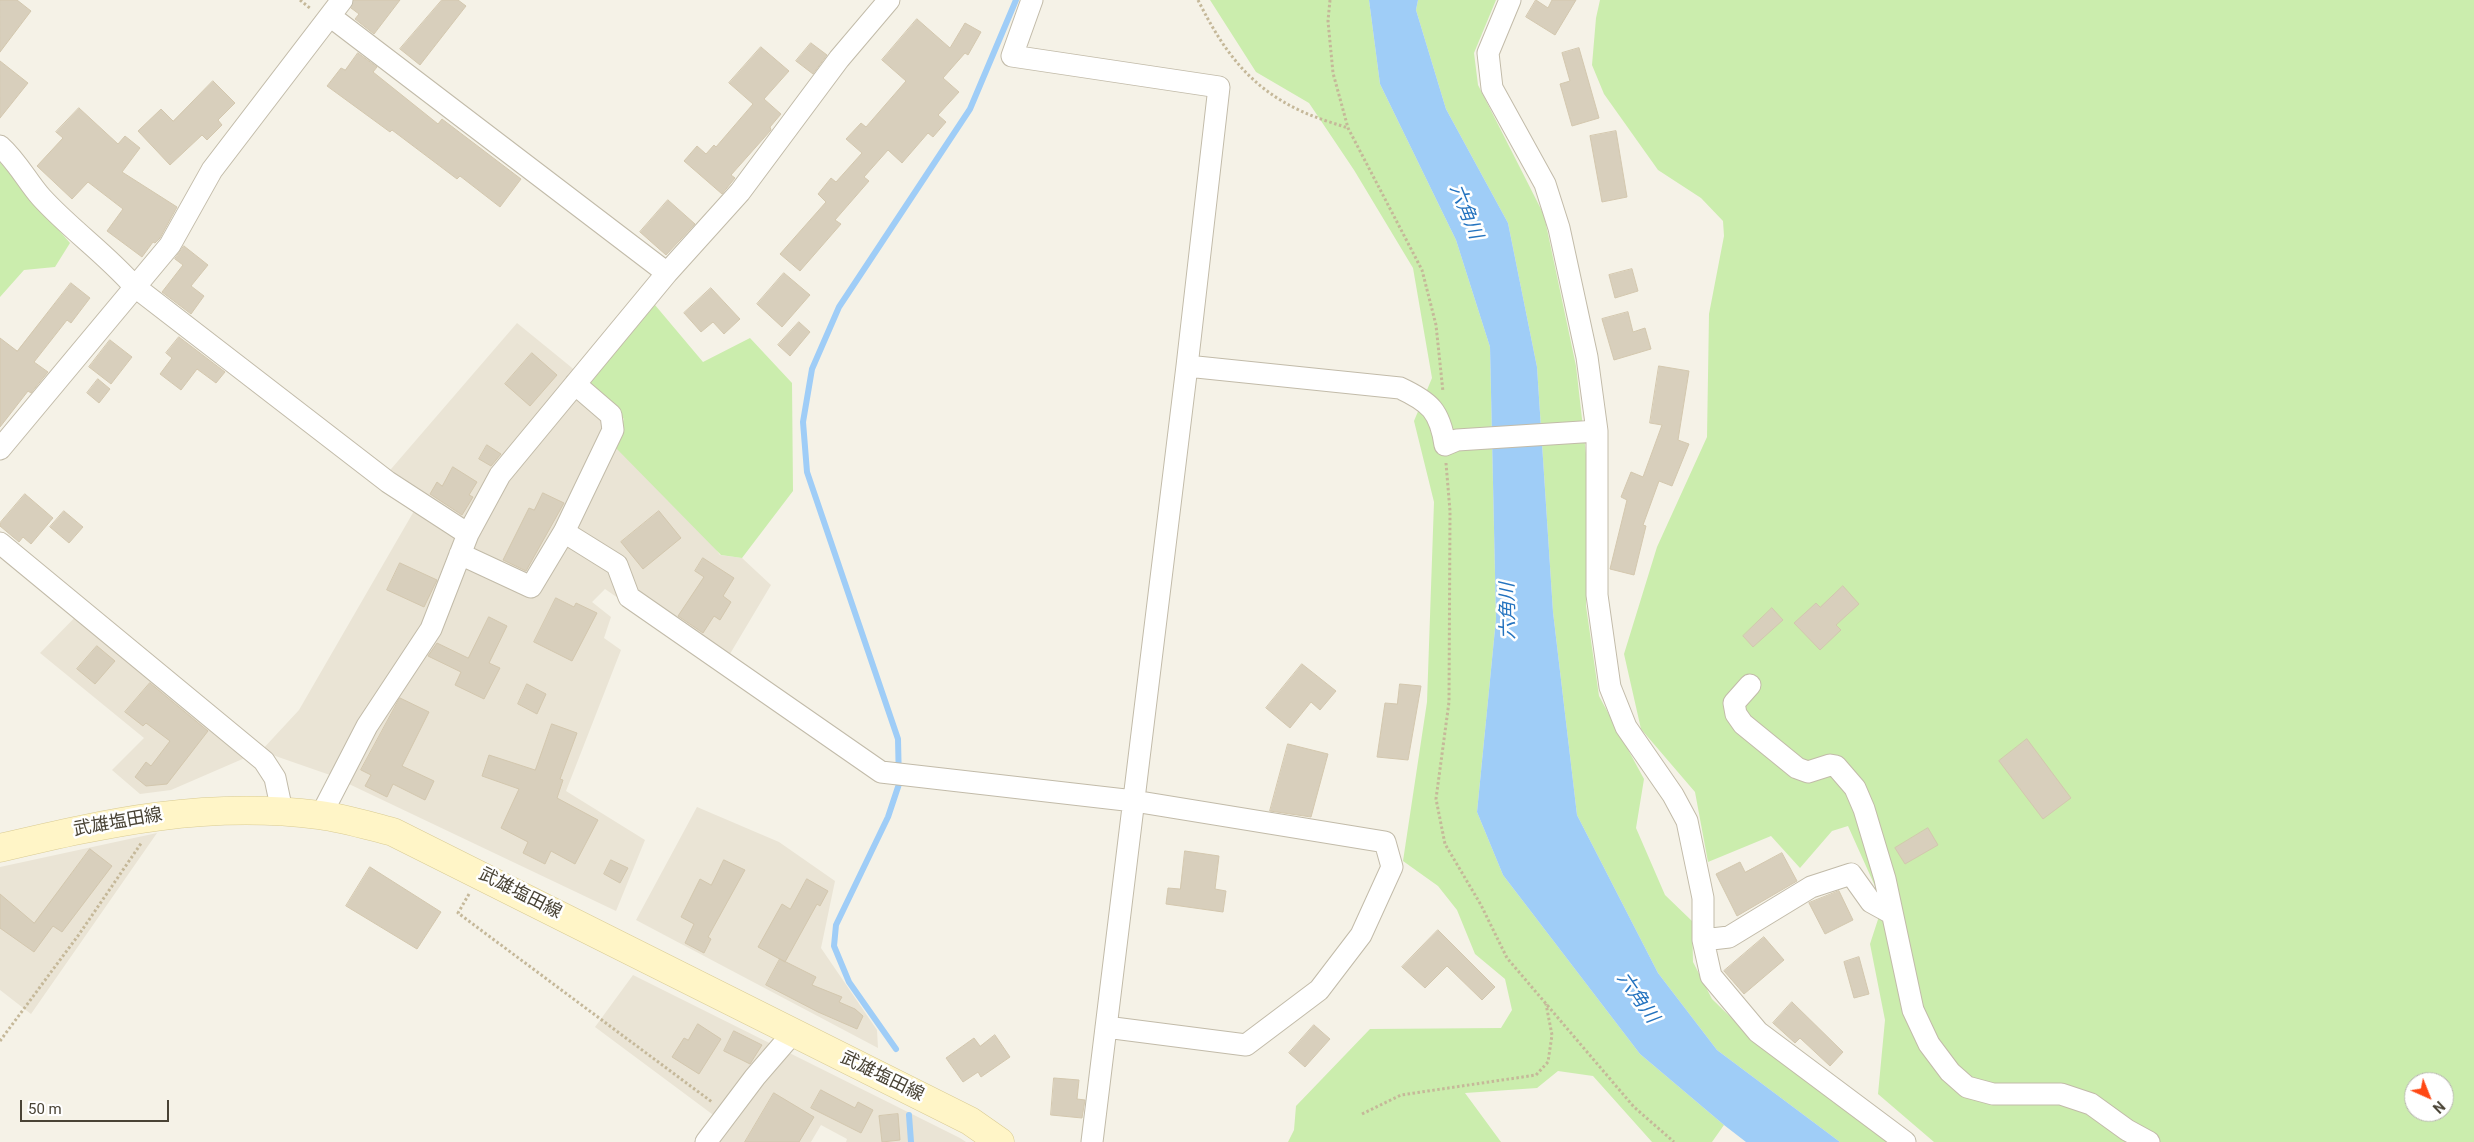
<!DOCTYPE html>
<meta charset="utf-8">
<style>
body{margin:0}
#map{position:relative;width:2474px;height:1142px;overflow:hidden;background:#f5f2e7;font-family:Roboto,sans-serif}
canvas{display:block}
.north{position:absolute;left:2404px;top:1072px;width:50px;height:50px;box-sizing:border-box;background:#fff;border:1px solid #b6b4ae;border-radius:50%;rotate:136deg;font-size:14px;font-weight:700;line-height:20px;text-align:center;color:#494335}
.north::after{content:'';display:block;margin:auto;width:18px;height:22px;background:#ff4814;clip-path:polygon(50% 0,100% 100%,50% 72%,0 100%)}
.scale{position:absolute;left:20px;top:1100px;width:149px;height:22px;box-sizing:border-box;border:2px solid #494335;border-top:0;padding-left:6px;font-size:15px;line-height:18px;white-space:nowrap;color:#494335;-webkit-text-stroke:4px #fff;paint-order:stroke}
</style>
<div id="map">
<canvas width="2474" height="1142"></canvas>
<div class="north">N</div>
<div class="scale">50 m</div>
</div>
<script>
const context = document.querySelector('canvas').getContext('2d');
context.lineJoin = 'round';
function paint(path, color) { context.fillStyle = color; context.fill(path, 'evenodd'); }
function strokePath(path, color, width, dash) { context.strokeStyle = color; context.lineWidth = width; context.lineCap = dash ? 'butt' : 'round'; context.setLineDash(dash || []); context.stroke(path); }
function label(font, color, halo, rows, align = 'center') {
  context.font = font + ' Roboto,"Noto Sans JP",sans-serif'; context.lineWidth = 5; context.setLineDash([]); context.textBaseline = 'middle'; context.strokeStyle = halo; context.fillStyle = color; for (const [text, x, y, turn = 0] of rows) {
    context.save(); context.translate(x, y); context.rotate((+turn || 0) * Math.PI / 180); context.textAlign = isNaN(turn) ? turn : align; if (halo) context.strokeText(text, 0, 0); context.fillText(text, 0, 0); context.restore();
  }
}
paint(new Path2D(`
 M517,323L571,367L624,419L720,555L742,558L771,585L721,669L605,589L592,602L611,617L604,638L621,650L566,791L645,840L616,911L330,775L261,751L171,790L140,794L112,770L144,738L40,653L88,604L261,751L299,710L414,511L379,483Z
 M697,807L779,842L835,881L821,948L877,1030L878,1048L636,920Z
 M157,833L31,1014L0,990V867Z
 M633,975L960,1138L966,1142H846L847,1139L821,1125L811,1142H699L716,1117L595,1027Z`), '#eae4d5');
paint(new Path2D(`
 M1210,0H1369L1380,84L1456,240L1490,347L1496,619L1477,812L1503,875L1640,1054L1724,1125L1712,1142H1652L1593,1076L1558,1071L1537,1088L1465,1093L1501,1142H1288L1294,1130L1296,1106L1370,1029L1501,1028L1512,1010L1505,979L1475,954L1457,910L1438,886L1403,861L1427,702L1434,502L1414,421L1432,378L1413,268L1354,170L1309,103L1256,72Z
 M1418,0H1496L1474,53L1478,85L1544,215L1576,366L1586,454V606L1599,696L1644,779L1636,828L1665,895L1692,921L1693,962L1712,999L1754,1040L1895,1142H1840L1717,1050L1658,973L1577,815L1553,612L1537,367L1508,223L1446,109L1416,10Z
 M1600,0H2474V1142H1934L1878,1094L1885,1020L1870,944L1883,904L1848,826L1832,831L1800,868L1771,836L1708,862L1695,792L1641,729L1624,654L1657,547L1707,437L1709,314L1724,236L1723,221L1701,198L1658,170L1604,94L1592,65L1596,18ZM2414,1082H2444V1112H2414Z
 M0,162L70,243L55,267L24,270L0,297Z
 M655,305L703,362L750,338L792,383L793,491L742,558L721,555L614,446L624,419L586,384Z`), '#cbedad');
paint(new Path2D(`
 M1369,0H1418L1416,10L1446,109L1508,223L1537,367L1553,612L1577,815L1658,973L1717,1050L1840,1142H1746L1724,1125L1640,1054L1503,875L1477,812L1496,619L1490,347L1456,240L1380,84Z`), '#9fcdf7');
strokePath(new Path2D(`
 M896,1049L849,982L834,946L836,925L888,817L899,784L898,739L807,472L803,422L812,369L839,307L970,109L1016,0
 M909,1115L911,1142`), '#9fcdf7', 6);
const building = new Path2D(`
 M0,0H17L31,11L0,52Z
 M354,0H400L374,34L355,19L359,14L351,8Z
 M442,0H458L466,6L420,65L400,49Z
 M1536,0L1548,8L1552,0H1576L1555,35L1526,17Z
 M917,19L950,48L965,23L981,32L968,55L965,53L943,78L959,92L938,115L946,122L933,137L928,133L902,163L888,150L864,177L869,181L835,220L841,224L800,271L780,254L826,202L818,194L831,178L836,182L862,153L846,139L861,123L866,127L906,81L882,60Z
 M811,43L827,55L813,74L796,61Z
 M761,47L789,71L764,99L781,114L770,127L771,130L731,175L735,178L722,194L684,161L697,146L706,154L714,145L716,147L753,104L729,83Z
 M1579,48L1599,118L1572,126L1560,84L1570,81L1562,53Z
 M358,53L377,67L373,72L438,124L442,119L521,179L500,207L460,176L457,179L392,130L390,132L327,86L341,68L345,70Z
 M0,61L28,83L0,118Z
 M213,81L235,103L218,120L222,125L207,140L202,135L170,165L138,131L161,109L173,121Z
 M79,108L118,144L125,136L140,148L122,172L177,207L160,238L155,243L153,242L142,257L107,231L123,209L88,182L72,199L37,166L63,138L56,132Z
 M1616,131L1627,197L1602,202L1590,136Z
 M668,200L695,224L666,255L640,232Z
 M184,246L208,265L191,286L204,296L191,314L162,292L183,265L175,259Z
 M1632,269L1638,291L1615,298L1609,275Z
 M784,273L810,295L782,327L757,304Z
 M71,283L90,298L71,323L67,320L34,362L48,372L31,393L28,391L0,427V338L17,351Z
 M711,288L740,319L724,334L713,322L701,332L684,313Z
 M1628,312L1633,332L1645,328L1651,349L1614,360L1602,319Z
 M799,322L810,332L790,356L778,345Z
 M179,337L225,372L216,383L197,369L181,390L160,374L172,358L166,353Z
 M110,340L132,357L111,384L89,367Z
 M532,353L557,375L530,406L505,384Z
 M1659,366L1689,371L1678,440L1689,444L1672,486L1659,481L1643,525L1646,526L1634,575L1610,569L1627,500L1621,497L1631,472L1643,477L1662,425L1650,423Z
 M98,379L110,389L99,403L87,393Z
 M487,445L501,454L491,466L479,459Z
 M453,467L477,482L469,495L473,497L462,515L430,494L437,482L442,486Z
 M543,493L564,503L526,571L503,560L529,508L534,510Z
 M25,494L53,518L31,544L23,537L19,542L0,526V523Z
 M64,511L83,527L69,543L50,527Z
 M659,511L681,538L643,569L621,542Z
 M703,558L734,578L723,596L731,602L720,620L714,616L703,633L678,616L704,577L695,571Z
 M400,563L437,580L424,607L387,590Z
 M1843,586L1859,604L1836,625L1841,630L1820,650L1794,623L1816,603L1820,607Z
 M556,598L574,607L576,603L597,613L572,661L534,642Z
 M1772,608L1783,620L1753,647L1743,636Z
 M489,617L507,626L489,663L500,668L484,699L455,685L461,672L428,656L437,643L468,658Z
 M97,646L115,661L95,684L77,669Z
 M1302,664L1336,691L1320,710L1311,702L1290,728L1266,708Z
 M150,683L208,731L167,784L146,786L135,777L146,762L151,766L170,741L146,723L143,726L125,712Z
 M527,684L546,694L537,714L518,704Z
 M1400,684L1421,686L1408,760L1377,757L1385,703L1397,704Z
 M400,698L429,712L402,766L434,781L425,800L393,784L387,797L365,786L371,775L361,770Z
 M552,724L577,733L560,779L563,780L557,798L598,820L575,864L551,851L545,864L523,853L528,842L501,828L519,789L482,776L489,755L535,770Z
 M2027,739L2071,798L2043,819L1999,761Z
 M1288,744L1328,754L1311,817L1270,811Z
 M1928,828L1938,845L1905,864L1895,848Z
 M90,849L112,866L62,932L53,926L34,952L0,928V894L34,923Z
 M1185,851L1219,856L1215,889L1226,891L1223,912L1166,904L1168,888L1180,889Z
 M1782,853L1797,881L1737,916L1716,874L1740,862L1745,872Z
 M611,860L628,868L620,883L604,874Z
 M724,860L745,870L708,937L711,939L704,953L685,943L694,924L681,917L700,879L711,885Z
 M370,867L441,912L417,949L346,906Z
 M807,879L828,891L820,906L817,904L785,962L758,947L782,904L790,909Z
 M1839,891L1853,920L1825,934L1809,903Z
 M1438,930L1495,987L1482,1000L1447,966L1425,988L1402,967Z
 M1764,937L1784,960L1744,994L1724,971Z
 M1859,957L1869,994L1854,998L1844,962Z
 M780,959L816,977L812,985L842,997L839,1002L855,1009L863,1016L857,1029L818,1012L766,985Z
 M1792,1002L1843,1052L1830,1066L1800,1038L1795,1043L1773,1023Z
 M698,1024L721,1039L699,1074L672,1057L684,1038L688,1040Z
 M1314,1025L1330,1039L1305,1067L1289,1053Z
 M734,1031L762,1045L750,1064L724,1051Z
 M995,1035L1010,1057L981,1077L978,1072L963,1082L946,1058L974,1038L980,1046Z
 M1054,1078L1079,1080L1077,1099L1085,1100L1082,1118L1051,1115Z
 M821,1090L855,1108L858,1102L873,1110L861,1133L811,1108Z
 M774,1093L814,1117L799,1142H745Z
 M898,1114L900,1140L882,1142L879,1116Z`);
paint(building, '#d8cfbc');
strokePath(building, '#d3c7ae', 1);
const minor = new Path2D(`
 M1032,0L1012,56L1219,87L1187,366L1092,1142
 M1510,0L1488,53L1492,88L1545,184L1559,228L1587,357L1597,431V595L1610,687L1626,727L1673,795L1687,821L1703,898V940L1711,976L1758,1032L1905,1142
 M330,16L667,273
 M0,146C17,161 27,181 41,197C70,229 105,253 134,286L388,482L468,534
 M1187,366L1400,388C1430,402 1440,411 1445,445L1457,440L1597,431
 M0,449L170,245L212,170L342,0
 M564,532L617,565L629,597L881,772L1134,801L1385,842L1392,867L1361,935L1319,990L1246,1045L1106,1027
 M0,543L264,761L275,778L282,811
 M460,554L531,587L564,532L613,430L611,415L575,384
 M1750,685L1734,703L1736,714L1743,724L1797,768L1808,772L1830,765L1836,766L1855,788L1864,809L1885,879L1913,1010L1929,1044L1950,1072L1967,1087L1993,1094H2061L2091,1104L2127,1130L2149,1142
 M321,815L367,726L431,629L468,534L500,475L667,273L740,192L839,59L889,0
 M1703,940L1729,937L1811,887L1851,874L1871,902L1891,913
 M706,1142L755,1077L793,1033`);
const secondary = new Path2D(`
 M0,848C110,822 205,801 319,815C344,818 369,826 393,832L970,1121L1000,1142`);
strokePath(minor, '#c2bba9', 23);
strokePath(secondary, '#d9cb93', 29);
strokePath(new Path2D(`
 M300,0L311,9
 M1198,0C1223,50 1249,87 1301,111C1316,118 1333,123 1348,128
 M1330,0L1328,21L1333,73L1348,128L1422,270L1436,325L1443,392
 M1446,463L1450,511L1449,702L1436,799L1445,844L1481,905L1507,958L1634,1107L1674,1142
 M469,894L458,913L712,1102
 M0,1041L80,933L142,842
 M1362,1114L1401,1095L1536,1075L1548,1062L1552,1035L1546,1004`), '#c5b899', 3, [2.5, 2.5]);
strokePath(minor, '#fff', 21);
strokePath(secondary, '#fff5c7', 28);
label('18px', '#494335', '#fff', [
 ["武雄塩田線",118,823,-10],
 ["武雄塩田線",520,894,27],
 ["武雄塩田線",882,1077,26]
]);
label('italic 19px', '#2473bf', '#fff', [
 ["六角川",1465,212,68],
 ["六角川",1509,611,-91],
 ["六角川",1637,998,55]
]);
</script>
